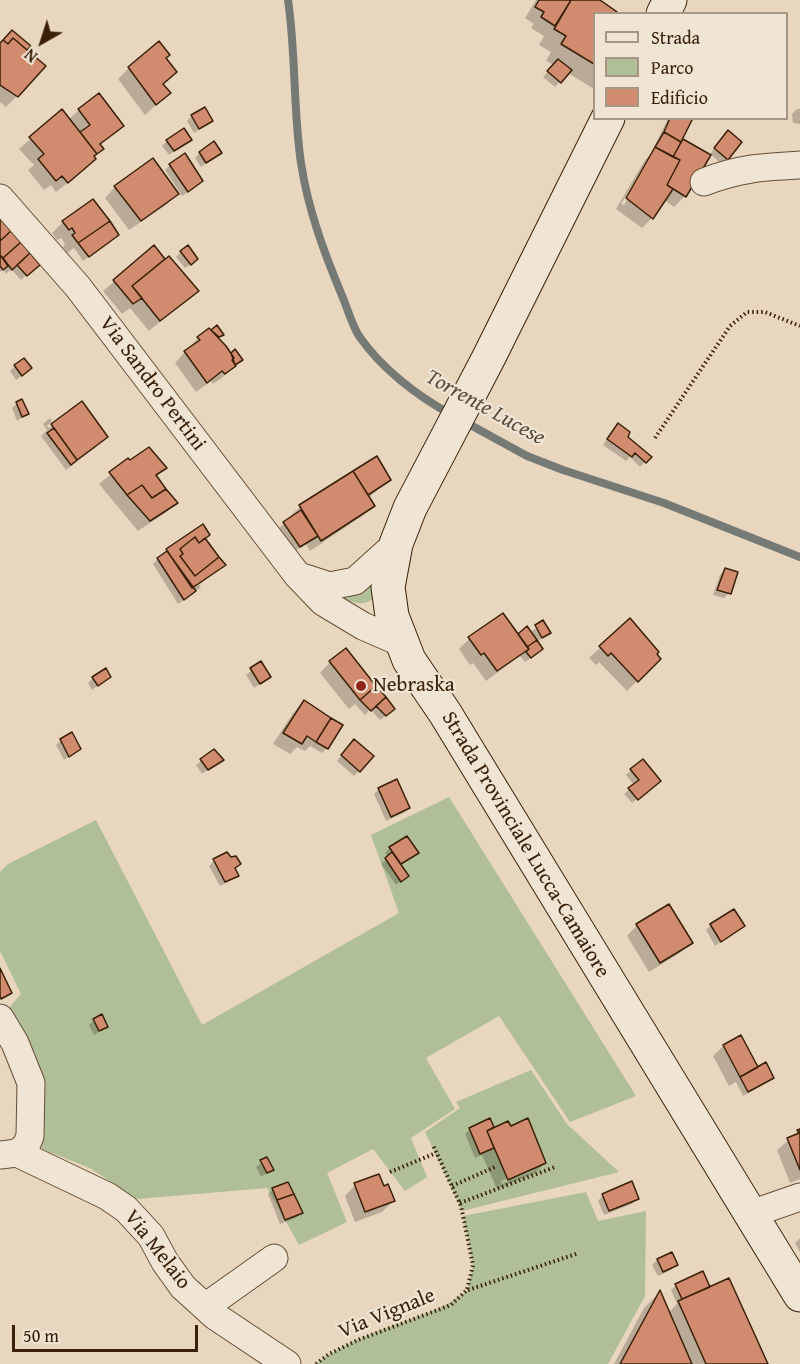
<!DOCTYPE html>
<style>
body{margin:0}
#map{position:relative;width:800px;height:1364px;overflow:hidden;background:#e8d6bf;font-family:"Gentium Book Plus",serif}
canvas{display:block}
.legend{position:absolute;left:593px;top:12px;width:195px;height:108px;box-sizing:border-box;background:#f0e4d5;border:2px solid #a79683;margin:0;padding:8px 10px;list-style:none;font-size:18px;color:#392007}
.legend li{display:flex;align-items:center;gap:12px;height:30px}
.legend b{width:30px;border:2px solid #a79683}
.north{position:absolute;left:12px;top:12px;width:60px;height:60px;-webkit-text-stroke:4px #f0e4d5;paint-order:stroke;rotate:219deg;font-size:16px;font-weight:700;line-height:24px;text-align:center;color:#392007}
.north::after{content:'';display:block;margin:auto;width:21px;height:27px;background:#392007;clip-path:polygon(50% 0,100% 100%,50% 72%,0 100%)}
.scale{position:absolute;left:12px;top:1325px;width:186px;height:27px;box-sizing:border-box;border:3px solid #392007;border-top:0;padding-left:8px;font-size:18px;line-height:21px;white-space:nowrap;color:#392007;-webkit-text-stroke:4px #f0e4d5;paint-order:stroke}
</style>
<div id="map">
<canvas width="800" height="1364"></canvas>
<ul class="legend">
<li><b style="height:8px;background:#f0e4d5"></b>Strada</li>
<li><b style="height:16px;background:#b0bf97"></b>Parco</li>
<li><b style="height:16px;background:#d18b6e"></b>Edificio</li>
</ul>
<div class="north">N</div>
<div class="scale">50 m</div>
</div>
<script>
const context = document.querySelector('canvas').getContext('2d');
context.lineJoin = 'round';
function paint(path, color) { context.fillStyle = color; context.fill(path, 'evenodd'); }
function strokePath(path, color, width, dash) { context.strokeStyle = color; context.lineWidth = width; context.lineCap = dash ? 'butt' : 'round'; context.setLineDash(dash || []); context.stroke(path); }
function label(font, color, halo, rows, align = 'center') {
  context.font = font + ' "Gentium Book Plus",serif'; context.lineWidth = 4.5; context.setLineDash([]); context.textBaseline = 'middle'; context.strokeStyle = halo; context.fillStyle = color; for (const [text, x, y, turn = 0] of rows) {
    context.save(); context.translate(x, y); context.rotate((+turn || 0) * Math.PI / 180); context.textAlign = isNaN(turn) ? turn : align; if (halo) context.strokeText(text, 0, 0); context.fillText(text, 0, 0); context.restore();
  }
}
paint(new Path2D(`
 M375,578L373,599C362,607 351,602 340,597Z
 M449,797L636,1096L570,1122L499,1016L426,1058L455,1109L411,1138L427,1177L405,1191L373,1149L327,1173L347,1222L299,1245L267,1188L137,1199L90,1168L42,1149L44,1082L8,1009L21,994L0,951V872L8,864L96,820L202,1025L399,913L371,835Z
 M531,1070L567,1124L619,1172L462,1211L425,1132L460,1108L456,1102Z
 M586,1192L598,1221L646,1211L645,1296L608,1364H316C351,1336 398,1326 439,1308C449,1304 458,1296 467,1291L473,1265L463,1216Z`), '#b0bf97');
paint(new Path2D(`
 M536,0H597L594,14V89L568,73L555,87L543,77L554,65L546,61L551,52L539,45L544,36L531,28L534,24L525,18Z
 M0,45L25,50L17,96L6,107L0,102Z
 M164,59L162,85L169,93L145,115L118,79L129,68Z
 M797,109H800V124L793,123L792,114Z
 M79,110L122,125L100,145L102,148L84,170L56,192L51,185L44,190L28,170L34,165L19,149L61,112L68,120Z
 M192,116L211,121L194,133L187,121Z
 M668,118H693L678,146L683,141L685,196L674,207L664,200L652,218L642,228L616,209L645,160L651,154ZM647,160H650L624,205L621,204Z
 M723,137L727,159L722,164L710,154Z
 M190,140L169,155L162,146L167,141Z
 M200,153H220L201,167L195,158Z
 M170,165L196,186L182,196L165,170Z
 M115,187L177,194L166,205L129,230L105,198Z
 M93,201L112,239L83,261L74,248L67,253L63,247L65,244L61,238L57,240L52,233L63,222Z
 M0,223L38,264L21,280L11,269L6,274L3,269L0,272Z
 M154,247L165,261L197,291L149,331L130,308L122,314L103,291Z
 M181,252L191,264L185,268L176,257Z
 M217,327L222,334L218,338L230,355L241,360L223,377L213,384L211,381L196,392L175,363L198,338Z
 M15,366L25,373L16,380L10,371Z
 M17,403L27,414L17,421L12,408Z
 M82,404L106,437L95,448L66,470L41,436L47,430L43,424L50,418L52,421L47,426L49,428Z
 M613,430L626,438L650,457L640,467L630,457L626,461L603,445Z
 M376,459L389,480L368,498L373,506L362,516L310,551L306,544L295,551L279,528L290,519L289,517L300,507Z
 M128,460L165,468L156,477L176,503L165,513L138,531L99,484Z
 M202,526L204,539L224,565L199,585L201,587L195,592L178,604L153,564L167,550Z
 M725,570L729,593L724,598L713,595L720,575Z
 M630,620L659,659L627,691L599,662L596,665L589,658Z
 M543,622L549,633L537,642L536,654L525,662L520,656L486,681L473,663L470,665L459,649L469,639L517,636L530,633Z
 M330,662L388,714L380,720L370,709L365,715L355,704L349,709L320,673Z
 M261,663L269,677L254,688L246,675Z
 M109,677L92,690L88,683L93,678Z
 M304,702L327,748L322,753L310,746L305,751L297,747L290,754L273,744L293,713Z
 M61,740L79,749L64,760L56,745Z
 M349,746L359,771L354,776L337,761Z
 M214,751L222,760L202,774L196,765Z
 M631,770L654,786L632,803L624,794L634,785L626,775Z
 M379,789L408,808L403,813L386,821L374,794Z
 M390,848L417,853L400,865L407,876L396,885L381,864L388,857L385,853Z
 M214,861L233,869L237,875L232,880L220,886L209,866Z
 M637,925L691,943L680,953L649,972L627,936Z
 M711,925L743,926L715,946L706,930Z
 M94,1020L107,1026L94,1035L89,1025Z
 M723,1046L756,1066L772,1077L767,1082L743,1096L736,1082L729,1086L713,1056Z
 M492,1127L488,1132L545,1163L534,1174L497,1189L482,1155L475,1158L465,1134L470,1129ZM534,1167V1170L502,1184L501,1181Z
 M800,1130V1179L790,1183L777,1150Z
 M266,1159L272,1170L261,1177L256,1167Z
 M355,1185L383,1188L393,1201L382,1212L355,1222L345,1196Z
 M273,1189L301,1213L296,1218L280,1224L268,1194Z
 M603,1195L638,1199L632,1204L604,1215L598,1201Z
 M800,1238V1252L795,1243Z
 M671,1254L676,1265L671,1270L658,1276L652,1265L657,1260Z
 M676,1285L709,1289L767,1364H614L644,1308L659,1293L668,1313L677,1304L671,1290Z`), '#0003');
strokePath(new Path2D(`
 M288,0C296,54 293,109 301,163C308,210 325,255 343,298C348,310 352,325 359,336C381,368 417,396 452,415
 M465,422L527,456L563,470L664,503L800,557`), '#767a75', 8);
const building = new Path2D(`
 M539,0H571L555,26L541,17L544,12L535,7Z
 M571,0H600L620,14H594V64L561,44L566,36L554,29Z
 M12,30L31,46L27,50L13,38L8,44L3,40Z
 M13,38L46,66L18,97L0,85V43L3,40L8,44Z
 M159,41L170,55L166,58L177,72L163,84L171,93L156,105L128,67Z
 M558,59L572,70L561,83L547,71Z
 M99,93L124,126L100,144L104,149L97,154L80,132L90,125L78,109Z
 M205,107L213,121L199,129L191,115Z
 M62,109L97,154L94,156L96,159L68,183L62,176L56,181L38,159L44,154L29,137Z
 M670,118H693L681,142L664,132Z
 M184,128L192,140L174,151L166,140Z
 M728,130L742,142L728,160L714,148Z
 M664,132L681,142L673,157L655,147Z
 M683,139L711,155L686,197L667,185L680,160L673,157Z
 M214,141L222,153L206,163L199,152Z
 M655,147L680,160L667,185L673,189L653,219L626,198Z
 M185,153L203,181L188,192L169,164Z
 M153,158L179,194L141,221L114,186Z
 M93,199L110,221L78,243L72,235L75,233L72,228L69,230L62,221Z
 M3,219L12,230L0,241V221Z
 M110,221L119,235L89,257L78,243Z
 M12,230L21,242L3,258L0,255V241Z
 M21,242L30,253L12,270L3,258Z
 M154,245L165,259L132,286L142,298L133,304L113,280Z
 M188,245L198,259L191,265L180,251Z
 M30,253L40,265L27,276L17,265Z
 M0,255L8,266L3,270L0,266Z
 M169,256L199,291L160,321L132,286Z
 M217,325L224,335L219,337L211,330Z
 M209,328L226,346L234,358L232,360L236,366L225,374L222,371L207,383L184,351L200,340L197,337Z
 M235,349L243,360L235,365L231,353Z
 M24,358L32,368L22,376L14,365Z
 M22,399L29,414L22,417L16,402Z
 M82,401L108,437L77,460L51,424Z
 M618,423L630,432L628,437L652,457L646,463L635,453L632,457L607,439Z
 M54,428L77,460L71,465L47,433Z
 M149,447L167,468L156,475L166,489L152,498L142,485L127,495L109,472L128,458L130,460Z
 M377,456L391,480L368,495L353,471Z
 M353,471L375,506L321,541L299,505Z
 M142,485L152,498L166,489L178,503L150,521L127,495Z
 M301,510L318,536L300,547L283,522Z
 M203,524L210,535L199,543L195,537L180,549L183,554L180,556L195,576L219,557L226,565L192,588L166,549Z
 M195,537L199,543L205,538L219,557L195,576L180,556L183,554L180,549Z
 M167,551L196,591L184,600L157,558Z
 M725,568L738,572L731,594L717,590Z
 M503,613L529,649L497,671L484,653L481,655L468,637Z
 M630,618L659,652L657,654L661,659L638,682L611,653L608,656L599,646Z
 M543,620L551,633L542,638L535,625Z
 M527,626L537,640L527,647L518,634Z
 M537,640L543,649L531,658L526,652L529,649L527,647Z
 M346,648L376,686L360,700L329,661Z
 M261,661L271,677L260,684L250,668Z
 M106,668L111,677L98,686L92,677Z
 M376,686L386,697L371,711L360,700Z
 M386,697L395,709L386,716L376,706Z
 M304,700L331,718L316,742L307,736L302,744L283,733Z
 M331,718L343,725L328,749L316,742Z
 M72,732L81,749L69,757L60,739Z
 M354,739L374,756L360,772L341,755Z
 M214,749L224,760L208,770L200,759Z
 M643,759L661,781L638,800L628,788L639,780L630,769Z
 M397,779L410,808L391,817L378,788Z
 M407,836L419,853L401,864L389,847Z
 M227,852L231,857L236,856L241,864L235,868L239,876L225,882L213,859Z
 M392,852L409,876L401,882L385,858Z
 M669,904L693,943L660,963L636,924Z
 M734,909L745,926L721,942L710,924Z
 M0,968L12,993L1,999L0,996Z
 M102,1014L108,1027L99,1031L93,1019Z
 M741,1035L758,1067L740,1077L723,1045Z
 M766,1062L774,1078L748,1092L740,1077Z
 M490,1118L494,1127L487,1131L494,1148L480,1154L469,1128Z
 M528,1118L546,1163L508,1180L487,1131L508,1121L511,1126Z
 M800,1129V1170L787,1138L799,1133L797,1130Z
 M267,1157L274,1170L267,1173L260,1160Z
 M379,1174L384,1186L388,1184L395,1201L365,1212L354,1183Z
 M632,1181L639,1199L609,1211L602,1194Z
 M288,1182L294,1194L277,1200L272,1188Z
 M294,1194L303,1213L285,1220L277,1200Z
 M672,1252L678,1265L663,1272L657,1259Z
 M703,1271L710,1287L682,1299L675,1284Z
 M729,1278L754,1333L768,1364H706L678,1301Z
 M660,1290L692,1364H620Z`);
paint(building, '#d18b6e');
strokePath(building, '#392007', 1.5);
const street = new Path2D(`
 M704,182C740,168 763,167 800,165
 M0,198L78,287L298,576L323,602L363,626L402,643
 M299,576L330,586L355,581L396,544
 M0,1018L15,1043L31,1083L30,1136L26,1146L17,1153
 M0,1155L17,1153L107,1196L126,1209L151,1236L165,1262L183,1287L215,1316L287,1364
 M751,1214L800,1197
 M205,1307L274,1258`);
const secondary = new Path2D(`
 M663,14L670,0
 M608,118L488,359L410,508L396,544L388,587L392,616L409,660L445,713L800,1295`);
strokePath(street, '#654e35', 29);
strokePath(secondary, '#392007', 35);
strokePath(new Path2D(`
 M655,438L730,326L747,312H765L800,326
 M390,1172L436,1153
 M452,1186L495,1167
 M460,1203L555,1167
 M468,1290L579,1253
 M316,1364L329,1354L358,1340L451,1305L467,1290L473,1265L461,1206L433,1145`), '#392007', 4, [1.5, 3]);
strokePath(street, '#f0e4d5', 27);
strokePath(secondary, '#f0e4d5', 33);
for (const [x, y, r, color] of [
 [361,686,6,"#8f2418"]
]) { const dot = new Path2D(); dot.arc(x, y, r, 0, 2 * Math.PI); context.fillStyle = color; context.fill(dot); strokePath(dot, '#f0e4d5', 2); }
label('21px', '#392007', '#f0e4d5', [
 ["Via Sandro Pertini",152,384,53],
 ["Strada Provinciale Lucca-Camaiore",525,845,59],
 ["Via Melaio",157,1250,52],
 ["Via Vignale",387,1314,-22]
]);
label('21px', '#392007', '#f0e4d5', [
 ["Nebraska",373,686]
], 'left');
label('italic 22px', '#574d3e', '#f0e4d5', [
 ["Torrente Lucese",485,408,29]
]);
</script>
